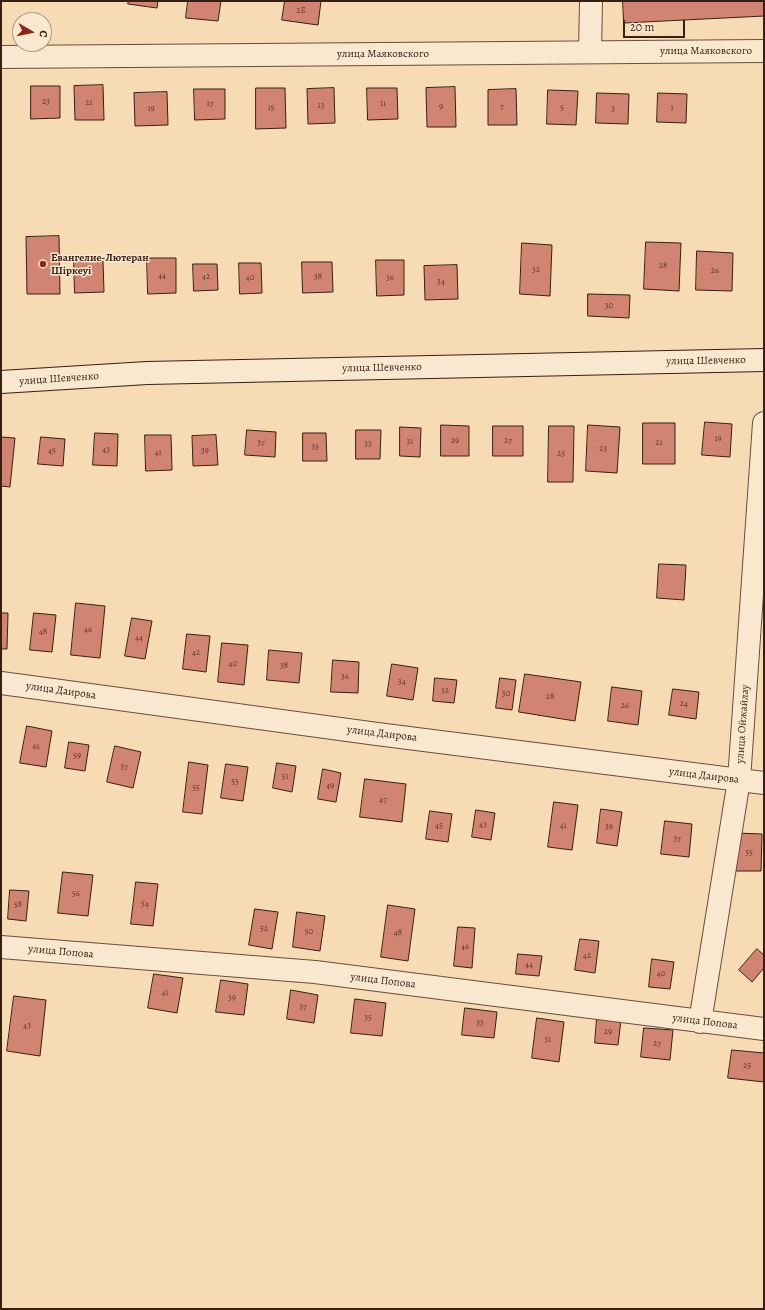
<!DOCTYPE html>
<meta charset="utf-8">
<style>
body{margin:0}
#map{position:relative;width:765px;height:1310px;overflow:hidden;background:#f6dbb5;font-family:Alegreya,serif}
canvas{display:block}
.frame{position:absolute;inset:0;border:2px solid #362014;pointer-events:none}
.north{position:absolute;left:12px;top:12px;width:40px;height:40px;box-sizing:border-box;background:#f9e8cf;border:1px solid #ab9884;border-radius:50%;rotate:99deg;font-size:11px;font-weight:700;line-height:16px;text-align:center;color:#362014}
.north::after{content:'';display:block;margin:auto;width:14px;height:18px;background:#8f2418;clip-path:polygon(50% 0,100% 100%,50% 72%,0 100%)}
.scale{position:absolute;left:623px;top:20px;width:62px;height:18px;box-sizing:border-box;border:2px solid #362014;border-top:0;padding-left:5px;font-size:12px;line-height:14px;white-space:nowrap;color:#362014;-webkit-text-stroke:3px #f9e8cf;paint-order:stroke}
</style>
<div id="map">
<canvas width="765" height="1310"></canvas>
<div class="frame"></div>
<div class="north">С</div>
<div class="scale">20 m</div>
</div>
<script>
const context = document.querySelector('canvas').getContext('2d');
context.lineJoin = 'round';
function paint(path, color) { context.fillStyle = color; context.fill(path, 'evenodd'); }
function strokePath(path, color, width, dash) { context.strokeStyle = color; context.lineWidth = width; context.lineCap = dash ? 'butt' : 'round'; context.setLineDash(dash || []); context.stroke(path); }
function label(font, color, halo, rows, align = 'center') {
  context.font = font + ' Alegreya,serif'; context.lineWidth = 3; context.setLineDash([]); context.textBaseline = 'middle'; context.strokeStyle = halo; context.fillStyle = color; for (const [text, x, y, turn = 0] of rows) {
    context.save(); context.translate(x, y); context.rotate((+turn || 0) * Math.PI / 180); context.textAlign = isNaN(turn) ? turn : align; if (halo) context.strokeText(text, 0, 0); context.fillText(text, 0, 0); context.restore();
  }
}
const building = new Path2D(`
 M129,1H158L157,8L128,4Z
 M188,1H221L218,21L186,18Z
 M285,1H321L318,25L282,20Z
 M623,1H764V16L624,23Z
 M103,85L104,120H75L74,86Z
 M31,86H60V118L31,119Z
 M455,87L456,127H427L426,88Z
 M256,88H285L286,128L256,129Z
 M334,88L335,123L308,124L307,89Z
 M367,88H397L398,119L368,120Z
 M194,89H225V119L195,120Z
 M516,89L517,125H488V90Z
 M548,90L578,91L576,125L547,124Z
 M167,92L168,125L135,126L134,93Z
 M597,93L629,94L628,124L596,123Z
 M658,93L687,94L686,123L657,122Z
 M59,236L60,294H27L26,237Z
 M646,242L681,243L679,291L644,289Z
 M522,243L552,245L550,296L520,294Z
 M697,251L733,253L732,291L696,290Z
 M147,258H176V293L148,294Z
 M376,260H404V295L377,296Z
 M74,261H103L104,292L75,293Z
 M302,262H332L333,292L303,293Z
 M239,263H261L262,293L240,294Z
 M193,264H217L218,290L194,291Z
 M457,265L458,299L425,300L424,266Z
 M588,294L630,295L629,318L588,316Z
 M705,422L732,424L730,457L702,455Z
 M643,423H675V464H643Z
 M441,425L469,426V456H441Z
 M588,425L620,427L617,473L586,471Z
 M493,426H523V456H493Z
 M549,426H574L573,482H548Z
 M400,427L421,428L420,457L400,456Z
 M247,430L276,432L275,457L245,455Z
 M356,430H381L380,459H356Z
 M95,433L118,434L117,466L93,465Z
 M303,433H326L327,461H303Z
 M145,435H171L172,470L146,471Z
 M216,435L218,465L193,466L192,436Z
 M1,437L15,438L10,487L1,486Z
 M41,437L65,439L63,466L38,464Z
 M659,564L686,565L684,600L657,598Z
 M76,603L105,606L100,658L71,655Z
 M1,613H8L7,649H1Z
 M34,613L56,615L52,652L30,650Z
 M132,618L152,621L145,659L125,656Z
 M187,634L210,636L206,672L183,669Z
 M222,643L248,645L244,685L218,682Z
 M269,650L302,653L299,683L267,680Z
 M333,660L359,662L358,693L331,692Z
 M392,664L418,668L413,700L387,696Z
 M525,674L581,682L575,721L519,712Z
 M435,678L457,680L454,703L433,701Z
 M500,678L516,680L512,710L496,708Z
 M612,687L642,691L638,725L608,721Z
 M673,689L699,692L696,719L669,715Z
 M27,726L52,731L46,767L20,763Z
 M69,742L89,745L85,771L65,768Z
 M115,746L141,752L133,788L107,782Z
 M189,762L208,765L202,814L183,812Z
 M277,763L296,766L292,792L273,788Z
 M226,764L248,767L243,801L221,798Z
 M323,769L341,773L336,802L318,799Z
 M365,779L406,784L402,822L360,817Z
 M554,802L578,805L572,850L548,847Z
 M601,809L622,812L617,846L597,843Z
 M476,810L495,813L491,840L472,837Z
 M430,811L452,814L448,842L426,839Z
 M665,821L692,824L689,857L661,854Z
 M736,833L762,834L761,871H735Z
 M63,872L93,875L88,916L58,913Z
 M136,882L158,884L153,926L131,924Z
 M10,890L29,891L26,921L8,919Z
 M388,905L415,909L408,961L381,957Z
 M255,909L278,912L272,949L249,945Z
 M297,912L325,916L320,951L293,947Z
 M458,927L475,928L472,968L454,966Z
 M580,939L599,941L595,973L575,970Z
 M757,949L764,955V968L752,982L739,970Z
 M518,954L542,956L539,976L516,974Z
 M652,959L674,962L670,989L649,987Z
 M154,974L183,978L177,1013L148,1008Z
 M221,980L248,984L244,1015L216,1012Z
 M291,990L318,995L314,1023L287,1019Z
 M14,996L46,1000L40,1056L7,1051Z
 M355,999L386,1003L382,1036L351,1033Z
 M465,1008L497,1012L494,1038L462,1035Z
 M537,1018L564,1022L559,1062L532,1058Z
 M597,1018L621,1020L618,1045L595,1043Z
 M644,1028L673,1030L670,1060L641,1057Z
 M732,1050L764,1053V1082L728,1078Z`);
paint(building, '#d18472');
strokePath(building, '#362014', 1);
const street = new Path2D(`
 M590,52L591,1
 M1,57L764,51
 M1,683L377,734L764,783
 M1,947L315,972L764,1029
 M700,1022L739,780L764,423`);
const secondary = new Path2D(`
 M1,382L147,373L764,360`);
strokePath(street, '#664f3c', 24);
strokePath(secondary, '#362014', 24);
strokePath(street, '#f9e8cf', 22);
strokePath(secondary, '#f9e8cf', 22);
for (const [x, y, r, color] of [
 [43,264,4,"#8f2418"]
]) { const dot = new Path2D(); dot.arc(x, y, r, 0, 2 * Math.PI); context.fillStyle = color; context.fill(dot); strokePath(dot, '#f9e8cf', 1.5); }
label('9px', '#5d392c', null, [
 ["2Б",301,11],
 ["23",46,102],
 ["21",89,103],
 ["17",210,104],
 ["11",383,104],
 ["13",321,106],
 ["9",441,107],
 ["7",502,107],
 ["15",271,108],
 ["5",562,108],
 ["1",672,108],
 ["19",151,109],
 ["3",613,109],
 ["28",663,266],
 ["32",536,270],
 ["26",715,271],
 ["44",162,276],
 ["42",206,277],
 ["38",318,277],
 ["40",250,278],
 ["36",390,278],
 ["34",441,282],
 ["30",609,306],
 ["19",718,439],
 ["29",455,441],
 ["27",508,441],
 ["31",410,442],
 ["37",261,443],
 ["21",659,443],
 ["33",368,444],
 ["35",315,447],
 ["23",603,449],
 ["43",106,450],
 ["45",52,451],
 ["39",205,451],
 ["41",158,453],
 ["25",561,454],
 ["46",88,630],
 ["48",43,632],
 ["44",139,638],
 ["42",196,653],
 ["40",233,664],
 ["38",284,666],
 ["36",345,677],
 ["34",402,682],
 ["32",445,691],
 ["30",506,694],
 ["28",550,697],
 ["24",684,704],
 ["26",625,706],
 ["61",36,747],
 ["59",77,756],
 ["57",124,767],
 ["51",285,777],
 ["53",235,782],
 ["49",330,786],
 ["55",196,788],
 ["47",383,800],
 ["43",483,825],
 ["45",439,826],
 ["41",563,826],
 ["39",609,827],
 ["37",677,839],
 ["35",749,853],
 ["56",76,894],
 ["54",145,904],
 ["58",18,905],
 ["52",264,929],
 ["50",309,932],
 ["48",398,933],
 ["46",465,947],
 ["42",587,956],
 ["44",529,965],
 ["40",661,974],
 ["41",165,993],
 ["39",232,998],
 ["37",303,1007],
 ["35",368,1018],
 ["33",480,1023],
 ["43",27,1026],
 ["29",608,1032],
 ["31",548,1040],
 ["27",657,1044],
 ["25",747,1066]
]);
label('11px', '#362014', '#f9e8cf', [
 ["улица Маяковского",706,51],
 ["улица Маяковского",383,54],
 ["улица Шевченко",706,361,-1],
 ["улица Шевченко",382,368,-1],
 ["улица Шевченко",59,379,-4],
 ["улица Даирова",61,691,8],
 ["улица Ойжайлау",743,724,-86],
 ["улица Даирова",382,734,7],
 ["улица Даирова",704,776,7],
 ["улица Попова",61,952,5],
 ["улица Попова",383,981,7],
 ["улица Попова",705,1022,7]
]);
label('bold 11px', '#362014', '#f9e8cf', [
 ["Евангелие-Лютеран",51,258],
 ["Шіркеуі",51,271]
], 'left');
</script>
